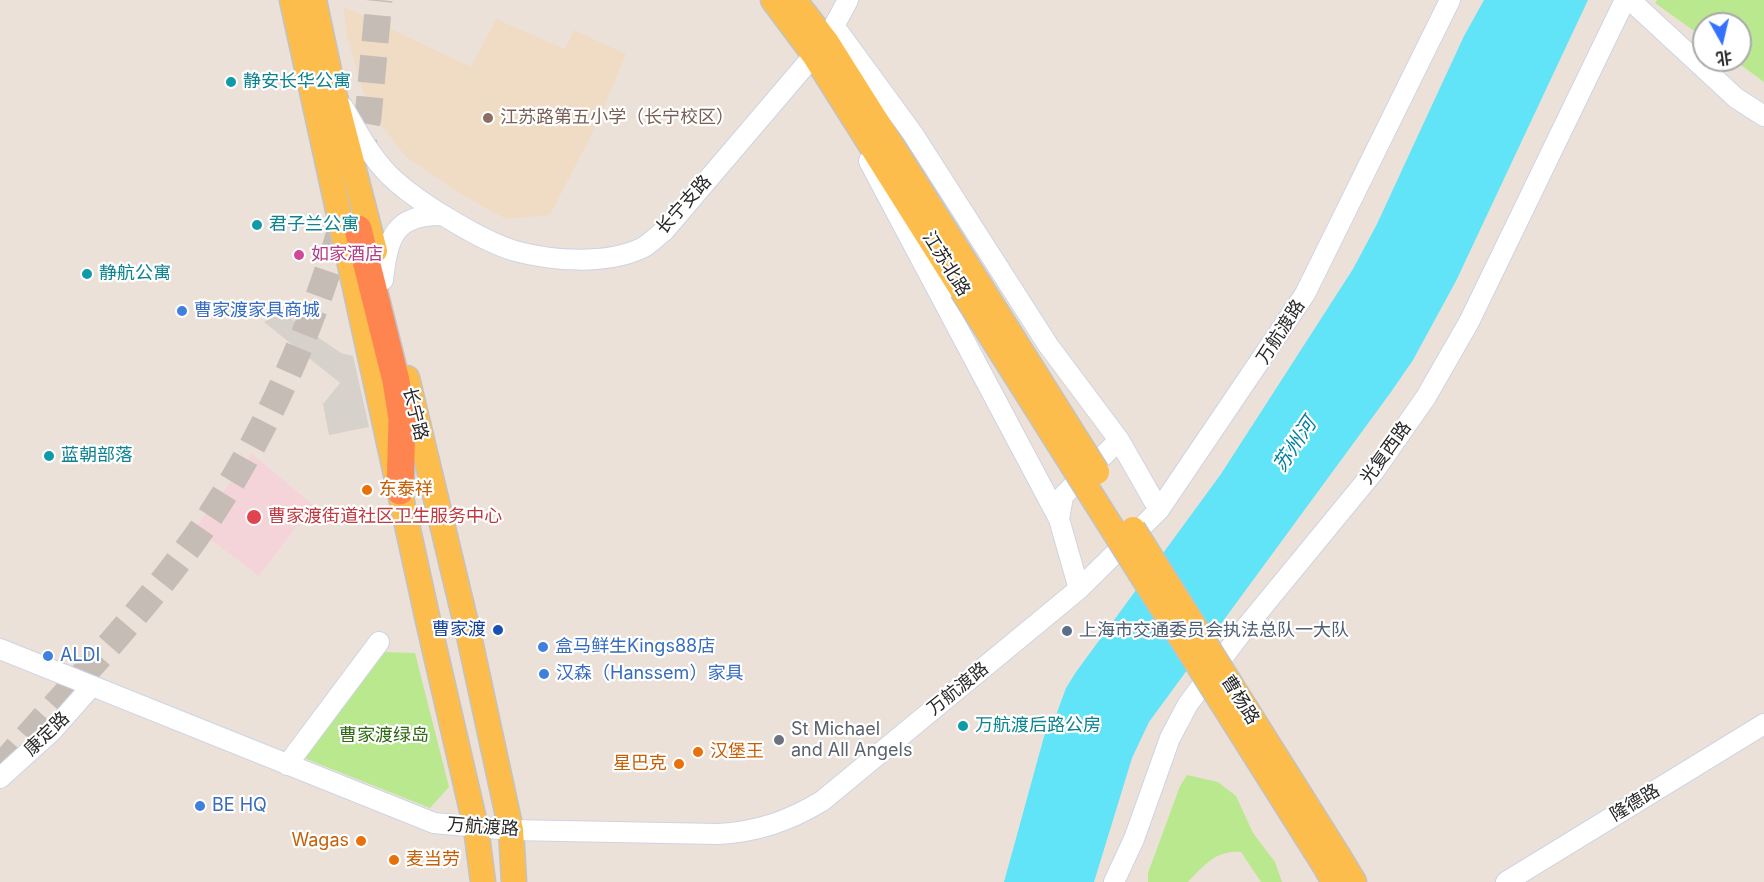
<!DOCTYPE html>
<meta charset="utf-8">
<style>
body{margin:0}
#map{position:relative;width:1764px;height:882px;overflow:hidden;background:#ece1d8;font-family:Inter,"Noto Sans SC",sans-serif}
canvas{display:block}
.north{position:absolute;left:1692px;top:12px;width:60px;height:60px;box-sizing:border-box;background:#fff;border:2px solid #a9a9a9;border-radius:50%;rotate:172deg;font-size:16px;font-weight:700;line-height:24px;text-align:center;color:#282828}
.north::after{content:'';display:block;margin:auto;width:21px;height:27px;background:#3272ff;clip-path:polygon(50% 0,100% 100%,50% 72%,0 100%)}
</style>
<div id="map">
<canvas width="1764" height="882"></canvas>
<div class="north">北</div>
</div>
<script>
const context = document.querySelector('canvas').getContext('2d');
context.lineJoin = 'round';
function paint(path, color) { context.fillStyle = color; context.fill(path, 'evenodd'); }
function strokePath(path, color, width, dash) { context.strokeStyle = color; context.lineWidth = width; context.lineCap = dash ? 'butt' : 'round'; context.setLineDash(dash || []); context.stroke(path); }
function label(font, color, halo, rows, align = 'center') {
  context.font = font + ' Inter,"Noto Sans SC",sans-serif'; context.lineWidth = 4.5; context.setLineDash([]); context.textBaseline = 'middle'; context.strokeStyle = halo; context.fillStyle = color; for (const [text, x, y, turn = 0] of rows) {
    context.save(); context.translate(x, y); context.rotate((+turn || 0) * Math.PI / 180); context.textAlign = isNaN(turn) ? turn : align; if (halo) context.strokeText(text, 0, 0); context.fillText(text, 0, 0); context.restore();
  }
}
paint(new Path2D(`
 M343,6L471,67L496,19L565,49L574,30L626,54L595,128L550,215L506,219L467,198L406,157L368,108L347,36Z`), '#f0dcc5');
paint(new Path2D(`
 M252,454L313,505L259,576L195,528Z`), '#f4d4d9');
paint(new Path2D(`
 M1657,0H1764V82L1734,60H1740V24H1704V38L1655,3Z
 M385,652L415,653L449,787L430,808L304,758Z
 M1187,775L1218,782L1236,796L1253,833L1275,862L1282,882H1261L1241,852C1215,850 1204,866 1188,882H1148V873L1180,786Z`), '#b9e88f');
paint(new Path2D(`
 M287,316L341,353L353,356L369,427L329,435L323,404L340,383L264,322L272,317Z`), '#d7d1cb');
paint(new Path2D(`
 M1484,0H1588L1456,281L1413,360L1391,392L1149,722L1132,758L1094,882H1004L1045,733L1050,732L1066,688L1076,672L1221,474L1353,269L1377,224L1464,36Z`), '#61e3f8');
strokePath(new Path2D(`
 M359,164L368,117L379,0
 M0,768C69,688 145,612 205,524C268,431 314,324 345,215`), '#c5bcb5', 27, [27, 14]);
const minor = new Path2D(`
 M1630,0L1736,98L1764,116
 M834,26L913,134L1048,345L1119,440L1159,510
 M828,37L848,0
 M343,107C357,131 370,156 389,175C414,200 481,241 515,251C552,261 606,265 642,248C650,244 657,236 664,231L814,55
 M869,161L1059,519
 M383,280C388,237 394,214 443,215
 M1079,589L1059,519L1063,496L1119,440
 M0,649L434,823L511,830L718,834C757,832 789,821 822,801L1079,589L1159,510L1305,294L1450,0
 M287,765L379,642
 M0,778L53,730L91,687
 M1114,882L1134,839L1170,738L1188,704L1242,632L1375,470L1426,397L1469,322L1625,0
 M1506,882L1764,724`);
const major = new Path2D(`
 M292,0L429,625L476,828L483,882
 M314,0L333,89L375,251
 M773,0L814,55L962,290
 M795,1L826,41L977,281
 M407,378L469,636L511,830L514,882
 M1339,857L1354,882
 M1325,866L1334,882`);
const highway = new Path2D(`
 M358,229L396,381L402,419L400,491`);
strokePath(minor, '#cdd4e3', 22);
strokePath(major, '#c3c3c3', 27);
strokePath(highway, '#c3c3c3', 30);
strokePath(minor, '#fff', 20);
strokePath(major, '#fcbd4d', 24);
strokePath(highway, '#ff8550', 27);
const majorBridge = new Path2D(`
 M977,281L1097,472
 M962,290L1325,866
 M1133,529L1339,857`);
strokePath(majorBridge, '#c3c3c3', 27, []);
strokePath(majorBridge, '#fcbd4d', 24);
for (const [x, y, r, color] of [
 [231,82,6,"#0f9aa8"],
 [488,118,6,"#8d6e63"],
 [257,225,6,"#0f9aa8"],
 [299,255,6,"#d1479c"],
 [87,274,6,"#0f9aa8"],
 [182,311,6,"#3f7fe0"],
 [49,456,6,"#0f9aa8"],
 [367,490,6,"#e8710a"],
 [254,517,8,"#e0444e"],
 [498,630,6,"#1a4fb4"],
 [1067,631,6,"#5c6f8a"],
 [543,647,6,"#3f7fe0"],
 [48,656,6,"#3f7fe0"],
 [544,674,6,"#3f7fe0"],
 [963,726,6,"#0f9aa8"],
 [779,740,6,"#6b7280"],
 [698,752,6,"#e8710a"],
 [679,764,6,"#e8710a"],
 [200,806,6,"#3f7fe0"],
 [361,841,6,"#e8710a"],
 [394,860,6,"#e8710a"]
]) { const dot = new Path2D(); dot.arc(x, y, r, 0, 2 * Math.PI); context.fillStyle = color; context.fill(dot); strokePath(dot, '#fff', 2); }
label('18px', '#0d838f', '#fff', [
 ["静安长华公寓",243,82],
 ["君子兰公寓",269,225],
 ["静航公寓",99,274],
 ["蓝朝部落",61,456],
 ["万航渡后路公房",975,726]
], 'left');
label('18px', '#785e54', '#fff', [
 ["江苏路第五小学（长宁校区）",500,118]
], 'left');
label('18px', '#282828', '#fff', [
 ["长宁支路",684,205,-48],
 ["江苏北路",946,264,58],
 ["万航渡路",1281,332,-57],
 ["长宁路",415,414,76],
 ["光复西路",1386,453,-54],
 ["万航渡路",958,689,-39],
 ["曹杨路",1240,700,58],
 ["康定路",47,734,-44],
 ["隆德路",1635,803,-31],
 ["万航渡路",483,827,4]
]);
label('18px', '#b23c85', '#fff', [
 ["如家酒店",311,255]
], 'left');
label('18px', '#366cbe', '#fff', [
 ["曹家渡家具商城",194,311],
 ["盒马鲜生Kings88店",555,647],
 ["ALDI",60,656],
 ["汉森（Hanssem）家具",556,674],
 ["BE HQ",212,806]
], 'left');
label('18px', '#c56008', '#fff', [
 ["东泰祥",379,490],
 ["汉堡王",710,752],
 ["星巴克",667,764,"right"],
 ["Wagas",349,841,"right"],
 ["麦当劳",406,860]
], 'left');
label('18px', '#be3a42', '#fff', [
 ["曹家渡街道社区卫生服务中心",268,517]
], 'left');
label('18px', '#164399', '#fff', [
 ["曹家渡",486,630]
], 'right');
label('18px', '#4e5e75', '#fff', [
 ["上海市交通委员会执法总队一大队",1079,631]
], 'left');
label('18px', '#5b616d', '#fff', [
 ["St Michael",791,730],
 ["and All Angels",791,751]
], 'left');
label('18px', '#306913', '#fff', [
 ["曹家渡绿岛",384,736]
]);
label('italic 20px', '#027fa1', '#fff', [
 ["苏州河",1295,445,-56]
]);
</script>
